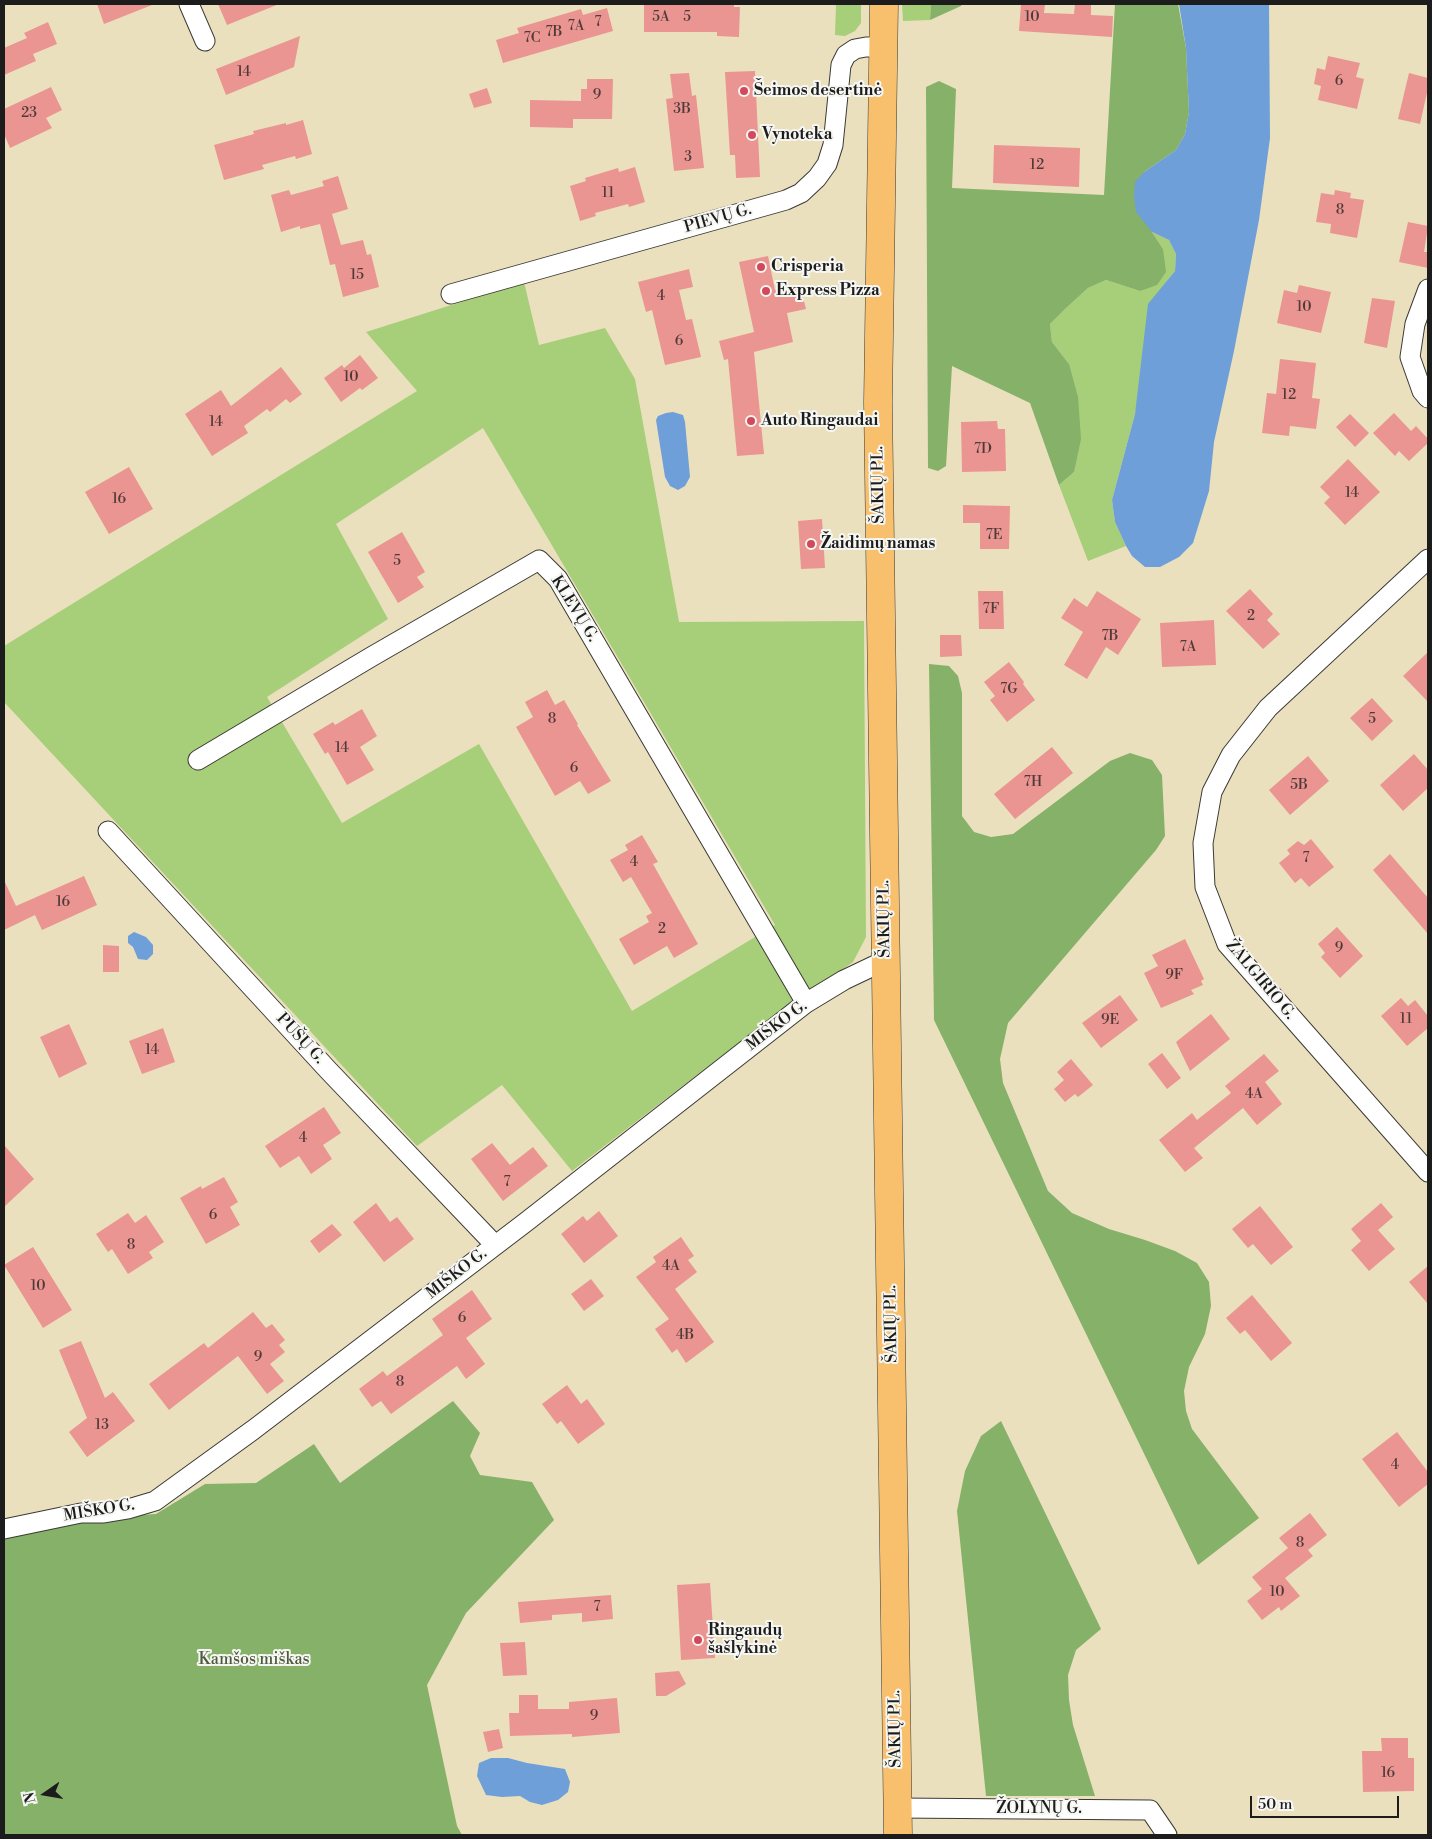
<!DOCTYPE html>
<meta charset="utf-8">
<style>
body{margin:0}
#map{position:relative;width:1432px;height:1839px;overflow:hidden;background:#eae0be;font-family:"Libre Bodoni",serif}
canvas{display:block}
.frame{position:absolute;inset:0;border:5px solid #1c1c1c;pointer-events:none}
.north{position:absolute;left:20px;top:1769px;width:50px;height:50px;-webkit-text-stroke:4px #f6f6f2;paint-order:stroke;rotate:257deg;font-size:14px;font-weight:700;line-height:20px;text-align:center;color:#1c1c1c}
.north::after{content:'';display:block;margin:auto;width:18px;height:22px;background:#1c1c1c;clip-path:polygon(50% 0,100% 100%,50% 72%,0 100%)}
.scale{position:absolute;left:1250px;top:1796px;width:149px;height:22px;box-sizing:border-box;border:2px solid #1c1c1c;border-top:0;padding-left:6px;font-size:15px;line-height:18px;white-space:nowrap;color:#1c1c1c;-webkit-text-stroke:4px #f6f6f2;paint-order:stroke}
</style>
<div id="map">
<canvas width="1432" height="1839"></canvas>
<div class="frame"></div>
<div class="north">N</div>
<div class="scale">50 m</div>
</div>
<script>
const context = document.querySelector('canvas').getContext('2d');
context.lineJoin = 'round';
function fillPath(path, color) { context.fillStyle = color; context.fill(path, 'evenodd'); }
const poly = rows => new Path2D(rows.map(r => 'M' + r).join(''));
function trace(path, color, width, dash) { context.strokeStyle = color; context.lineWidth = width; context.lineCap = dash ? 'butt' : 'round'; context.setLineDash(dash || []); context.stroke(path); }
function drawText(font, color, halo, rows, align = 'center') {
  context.font = font + ' "Libre Bodoni",serif'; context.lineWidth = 4; context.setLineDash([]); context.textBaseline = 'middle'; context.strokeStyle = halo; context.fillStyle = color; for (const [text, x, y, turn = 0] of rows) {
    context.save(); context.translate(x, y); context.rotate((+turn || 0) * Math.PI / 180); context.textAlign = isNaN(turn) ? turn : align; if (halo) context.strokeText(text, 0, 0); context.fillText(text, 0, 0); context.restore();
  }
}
fillPath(poly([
 [836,4,861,4,861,23,855,31,845,36,835,35],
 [902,4,931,4,930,20,903,21],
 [1152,232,1169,240,1176,254,1175,271,1164,285,1135,414,1112,500,1115,522,1126,546,1088,561,1059,485,1074,472,1069,364,1052,342,1050,324,1065,309,1088,288,1106,280,1140,291,1163,249],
 [524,282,539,345,605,328,635,379,679,622,864,621,866,937,853,962,750,1034,572,1171,502,1085,417,1146,4,702,4,646,417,391,366,332],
 [483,428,775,925,632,1011,479,744,342,823,267,697,388,619,336,524]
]), '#a7ce79');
fillPath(poly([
 [931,4,962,4,961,6,930,20],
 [1115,4,1178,4,1186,48,1189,112,1185,134,1176,150,1144,172,1152,232,1163,249,1166,272,1157,285,1140,291,1106,280,1088,288,1065,309,1050,324,1052,342,1069,364,1078,397,1081,439,1074,472,1059,485,1030,403,952,366,946,466,938,471,928,468,926,87,939,81,956,89,952,188,1104,195],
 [929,664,949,666,958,676,962,693,962,816,974,832,991,837,1013,834,1110,761,1130,753,1152,760,1162,775,1165,836,1156,850,1008,1023,1000,1059,1003,1083,1048,1191,1072,1213,1109,1229,1145,1240,1175,1251,1197,1263,1209,1282,1211,1306,1205,1334,1189,1367,1184,1391,1186,1411,1192,1429,1259,1518,1198,1565,934,1020],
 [453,1401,480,1433,470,1456,480,1475,532,1482,554,1520,466,1613,427,1685,457,1826,462,1835,4,1835,4,1534,72,1519,156,1514,205,1484,256,1483,314,1444,340,1483],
 [1001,1421,1101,1629,1076,1650,1068,1675,1069,1700,1073,1725,1095,1796,986,1796,957,1511,965,1471,981,1436]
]), '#85b169');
fillPath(poly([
 [1179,4,1269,4,1270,138,1259,220,1234,351,1214,442,1209,491,1193,543,1179,557,1160,567,1145,567,1132,556,1126,546,1115,522,1112,500,1135,414,1148,304,1175,271,1176,254,1169,240,1152,232,1136,212,1134,196,1135,182,1144,172,1176,150,1185,134,1189,112,1186,48],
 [673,412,683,415,685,422,690,477,685,486,678,490,670,486,665,477,656,420,658,416,666,413],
 [134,932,146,937,153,945,153,954,147,960,138,959,133,947,128,943,128,936],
 [491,1758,508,1758,527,1763,565,1769,570,1782,568,1792,558,1800,542,1805,530,1802,520,1796,502,1797,486,1795,477,1776,479,1763]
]), '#6e9fd8');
fillPath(poly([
 [97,4,152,4,152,5,104,24],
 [218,4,279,4,227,25],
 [644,4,734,4,734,7,740,7,739,37,717,36,717,32,644,32],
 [1021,4,1045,4,1044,13,1074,14,1075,4,1091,4,1091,15,1113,16,1112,37,1019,31],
 [607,8,613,31,503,63,496,40,519,33,517,28,581,9,583,15],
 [48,22,57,44,33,54,36,61,4,75,4,48,27,38,24,33],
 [300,36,294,67,226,95,216,69],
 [1328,56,1360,63,1356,77,1364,79,1357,109,1318,100,1321,86,1314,84,1317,68,1325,70],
 [755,71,760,177,736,178,735,155,730,155,725,72],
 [689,73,692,96,696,95,704,168,674,171,666,99,673,98,670,74],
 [1409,73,1428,78,1428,88,1420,124,1398,119],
 [587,79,613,79,612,119,573,119,573,128,530,127,530,100,581,101,581,89,587,89],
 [51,87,62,110,46,118,52,128,10,148,4,134,4,109],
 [487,88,492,103,474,108,469,94],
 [303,120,312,154,296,159,295,156,262,165,264,169,224,180,214,145,254,134,253,131,286,123,286,125],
 [994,145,1080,148,1079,187,993,183],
 [635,167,645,202,629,207,628,204,595,213,596,216,580,221,570,186,586,181,585,178,618,168,619,172],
 [338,176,348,209,332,214,341,245,363,240,367,255,371,254,379,287,343,297,335,264,330,265,320,224,300,229,300,226,281,232,271,195,289,190,291,195,324,186,322,181],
 [1335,190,1351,193,1350,198,1364,200,1357,238,1330,233,1331,224,1316,222,1321,193,1334,195],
 [1408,222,1428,226,1424,252,1428,252,1428,268,1399,262],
 [768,256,775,290,800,285,806,309,787,313,793,342,754,352,764,454,737,456,728,359,724,360,719,341,754,332,739,262],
 [689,269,693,287,679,290,686,320,692,319,701,357,665,365,652,310,646,312,638,282],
 [1299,285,1331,292,1321,333,1277,323,1284,290,1297,293],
 [1372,298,1395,301,1387,348,1364,343],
 [360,355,378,378,362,390,360,388,341,402,324,378,342,365,344,368],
 [1280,359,1316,363,1312,398,1320,399,1316,429,1290,426,1289,436,1262,433,1267,393,1276,394],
 [281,367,302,394,290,403,286,399,270,412,267,409,244,426,248,433,212,456,185,414,221,390,231,406],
 [1394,413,1411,431,1416,426,1428,439,1428,443,1409,461,1399,451,1395,456,1373,433],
 [1350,414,1369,433,1355,447,1336,427],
 [997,421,998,429,1005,429,1006,471,962,472,961,422],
 [1348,459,1380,492,1345,525,1324,503,1330,497,1320,487],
 [129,467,153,509,109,534,85,492],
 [963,505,1010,506,1009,549,980,549,980,523,963,523],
 [822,519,825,568,801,569,798,521],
 [402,532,425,572,417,577,424,587,398,603,368,552],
 [1250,589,1273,614,1267,620,1280,634,1263,649,1226,611],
 [978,591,1003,591,1004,629,979,629],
 [1097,591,1141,619,1118,655,1106,647,1087,679,1064,665,1083,632,1061,618,1074,598,1087,607],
 [1214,620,1216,665,1162,667,1160,623],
 [940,635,961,635,962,656,940,657],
 [1428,652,1428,702,1403,676],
 [1009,662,1024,682,1023,684,1035,700,1007,722,990,700,995,696,984,682],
 [547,690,555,705,564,700,578,724,577,725,611,781,588,794,580,781,555,796,516,727,533,717,525,702],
 [1372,698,1393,721,1372,741,1350,718],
 [362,709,377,736,360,747,374,770,347,785,328,752,325,754,313,734,333,722,335,725],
 [1052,747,1073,773,1015,819,994,794],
 [1414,754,1428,770,1428,788,1403,811,1380,785],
 [1308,756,1329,781,1290,815,1269,790],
 [642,835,658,862,653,864,698,944,674,958,667,946,634,965,619,939,649,922,646,916,652,913,631,877,623,882,610,860,628,850,625,845],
 [1311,839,1334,867,1309,887,1301,878,1295,883,1279,863,1290,854,1287,850,1298,841,1304,845],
 [1390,854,1428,898,1428,934,1373,870],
 [84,876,97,905,42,930,35,915,4,930,4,880,16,906],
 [1337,927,1363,956,1340,978,1321,957,1325,953,1318,944],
 [1185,939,1204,979,1201,981,1203,985,1191,990,1194,994,1161,1008,1144,973,1158,966,1152,955],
 [103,945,119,946,119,972,103,972],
 [1120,995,1138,1020,1101,1048,1082,1023],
 [1401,998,1408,1006,1415,1000,1428,1016,1428,1028,1407,1046,1381,1016],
 [1211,1014,1230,1039,1190,1071,1176,1042],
 [69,1024,87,1064,59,1078,40,1037],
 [163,1028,175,1062,142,1074,129,1041],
 [1162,1053,1181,1078,1167,1089,1148,1064],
 [1264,1054,1279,1071,1265,1082,1282,1104,1257,1125,1243,1108,1194,1148,1203,1158,1185,1172,1159,1140,1192,1113,1197,1120,1231,1093,1225,1086],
 [1071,1059,1093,1085,1078,1097,1075,1094,1065,1102,1054,1089,1064,1080,1057,1072],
 [324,1107,341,1133,323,1145,332,1159,311,1174,299,1156,280,1168,265,1146],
 [492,1143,510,1165,533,1147,548,1166,503,1201,471,1159],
 [4,1145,34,1179,4,1207],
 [224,1177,238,1202,230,1207,240,1225,206,1244,180,1198,201,1186,202,1189],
 [376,1203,390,1222,397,1217,414,1239,384,1262,353,1222],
 [1381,1203,1393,1217,1378,1230,1395,1249,1369,1271,1351,1250,1361,1241,1351,1229],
 [1260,1206,1293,1247,1271,1265,1253,1244,1248,1248,1232,1229],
 [599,1211,618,1236,584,1263,561,1234,583,1216,587,1221],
 [128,1213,135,1223,146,1215,164,1242,149,1252,153,1258,128,1274,112,1249,108,1252,96,1234],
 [332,1224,342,1235,319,1253,310,1241],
 [681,1237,694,1256,688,1260,697,1272,675,1289,714,1342,686,1363,677,1349,672,1353,655,1329,669,1319,636,1277,656,1262,653,1257],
 [33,1247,72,1310,43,1328,4,1265],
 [1428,1266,1428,1304,1409,1282],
 [591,1279,604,1296,584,1311,571,1294],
 [472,1290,492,1319,466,1338,485,1364,466,1379,457,1366,391,1414,381,1401,372,1407,359,1389,383,1371,387,1376,443,1335,432,1319],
 [1252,1295,1292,1343,1271,1361,1245,1330,1240,1334,1226,1318],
 [253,1312,266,1328,272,1324,285,1340,279,1345,285,1352,270,1364,284,1381,267,1394,238,1356,169,1410,149,1384,204,1343,208,1348],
 [81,1341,105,1398,113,1392,135,1421,87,1457,69,1432,87,1418,59,1350],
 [567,1385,581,1404,587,1399,605,1424,578,1444,561,1421,557,1424,542,1404],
 [1397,1432,1428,1472,1428,1484,1399,1507,1362,1459],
 [1310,1513,1327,1535,1308,1550,1313,1556,1285,1578,1300,1596,1281,1611,1279,1607,1262,1620,1247,1601,1262,1589,1252,1577,1288,1548,1279,1538],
 [710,1583,715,1658,681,1660,677,1585],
 [611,1595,613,1619,582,1622,582,1613,552,1615,552,1620,520,1623,518,1602],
 [525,1642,527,1675,503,1676,500,1643],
 [679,1671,686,1684,666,1696,656,1696,655,1673],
 [519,1695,538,1695,538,1709,569,1709,569,1702,617,1698,620,1733,572,1737,572,1734,510,1736,509,1713,519,1713],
 [499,1729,503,1748,488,1752,483,1732],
 [1381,1738,1408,1738,1408,1758,1414,1758,1414,1791,1363,1792,1362,1751,1382,1751]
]), '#ea9591');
const minor = poly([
 [189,4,205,41],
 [1428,289,1415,324,1410,357,1422,391,1428,398],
 [451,294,786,200,801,193,817,178,827,164,833,145,841,65,846,55,855,49,866,47,883,47],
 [1428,559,1268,708,1231,755,1212,792,1203,843,1205,887,1227,944,1428,1172],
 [198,760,371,657,539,560,558,579,806,1003],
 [108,831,328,1070,495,1245],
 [4,1529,81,1513,104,1513,128,1509,155,1501,253,1430,526,1222,806,1003,844,980,886,960],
 [897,1808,1150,1810,1167,1835]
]);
const primary = poly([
 [884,4,878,402,898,1835]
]);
trace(minor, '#3b3934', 21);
trace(primary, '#3b3934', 29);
trace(minor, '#fff', 19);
trace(primary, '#f8bf6c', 28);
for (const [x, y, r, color] of [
 [744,91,5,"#d1495b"],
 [752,135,5,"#d1495b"],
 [761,267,5,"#d1495b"],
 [766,291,5,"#d1495b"],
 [751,421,5,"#d1495b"],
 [811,544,5,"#d1495b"],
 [698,1640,5,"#d1495b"]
]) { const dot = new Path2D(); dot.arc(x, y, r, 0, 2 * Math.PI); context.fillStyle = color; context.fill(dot); trace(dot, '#f6f6f2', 2); }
drawText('14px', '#503a39', null, [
 ["5A",661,18],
 ["5",687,18],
 ["10",1032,18],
 ["7",598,23],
 ["7A",576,27],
 ["7B",554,33],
 ["7C",532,39],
 ["14",244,73],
 ["6",1339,82],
 ["9",597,96],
 ["3B",682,110],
 ["23",29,114],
 ["3",688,158],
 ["12",1037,166],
 ["11",608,194],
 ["8",1340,211],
 ["15",357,276],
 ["4",661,297],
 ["10",1304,308],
 ["6",679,342],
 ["10",351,378],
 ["12",1289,396],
 ["14",216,423],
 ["7D",983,450],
 ["14",1352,494],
 ["16",119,500],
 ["7E",994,536],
 ["5",397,562],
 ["7F",991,610],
 ["2",1251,617],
 ["7B",1110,637],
 ["7A",1188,648],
 ["7G",1009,690],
 ["8",552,720],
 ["5",1372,720],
 ["14",342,749],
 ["6",574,769],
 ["7H",1033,783],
 ["5B",1299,786],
 ["7",1306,859],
 ["4",634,863],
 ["16",63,903],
 ["2",662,930],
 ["9",1339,949],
 ["9F",1174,976],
 ["11",1406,1020],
 ["9E",1110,1021],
 ["14",152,1051],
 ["4A",1254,1095],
 ["4",303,1139],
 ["7",507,1183],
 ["6",213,1216],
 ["8",131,1246],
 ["4A",671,1267],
 ["10",38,1287],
 ["6",462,1319],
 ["4B",685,1336],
 ["9",258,1358],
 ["8",400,1383],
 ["13",102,1426],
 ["4",1395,1466],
 ["8",1300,1544],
 ["10",1277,1593],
 ["7",597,1608],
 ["9",594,1717],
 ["16",1388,1774]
]);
drawText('bold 16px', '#1c1c1c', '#f6f6f2', [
 ["Šeimos desertinė",754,91],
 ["Vynoteka",762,135],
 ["Crisperia",771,267],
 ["Express Pizza",776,291],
 ["Auto Ringaudai",761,421],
 ["Žaidimų namas",821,544],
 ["Ringaudų",708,1631],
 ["šašlykinė",708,1649]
], 'left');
drawText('16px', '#1c1c1c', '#f6f6f2', [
 ["PIEVŲ G.",718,219,-16],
 ["ŠAKIŲ PL.",879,485,-91],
 ["KLEVŲ G.",574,609,58],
 ["ŠAKIŲ PL.",885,919,-91],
 ["ŽALGIRIO G.",1260,980,50],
 ["MIŠKO G.",777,1026,-37],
 ["PUŠŲ G.",300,1039,47],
 ["MIŠKO G.",457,1274,-38],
 ["ŠAKIŲ PL.",892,1324,-91],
 ["MIŠKO G.",99,1511,-9],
 ["ŠAKIŲ PL.",896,1729,-91],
 ["ŽOLYNŲ G.",1039,1809]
]);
drawText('16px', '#4d5a3d', '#f6f6f2', [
 ["Kamšos miškas",254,1660]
]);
</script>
